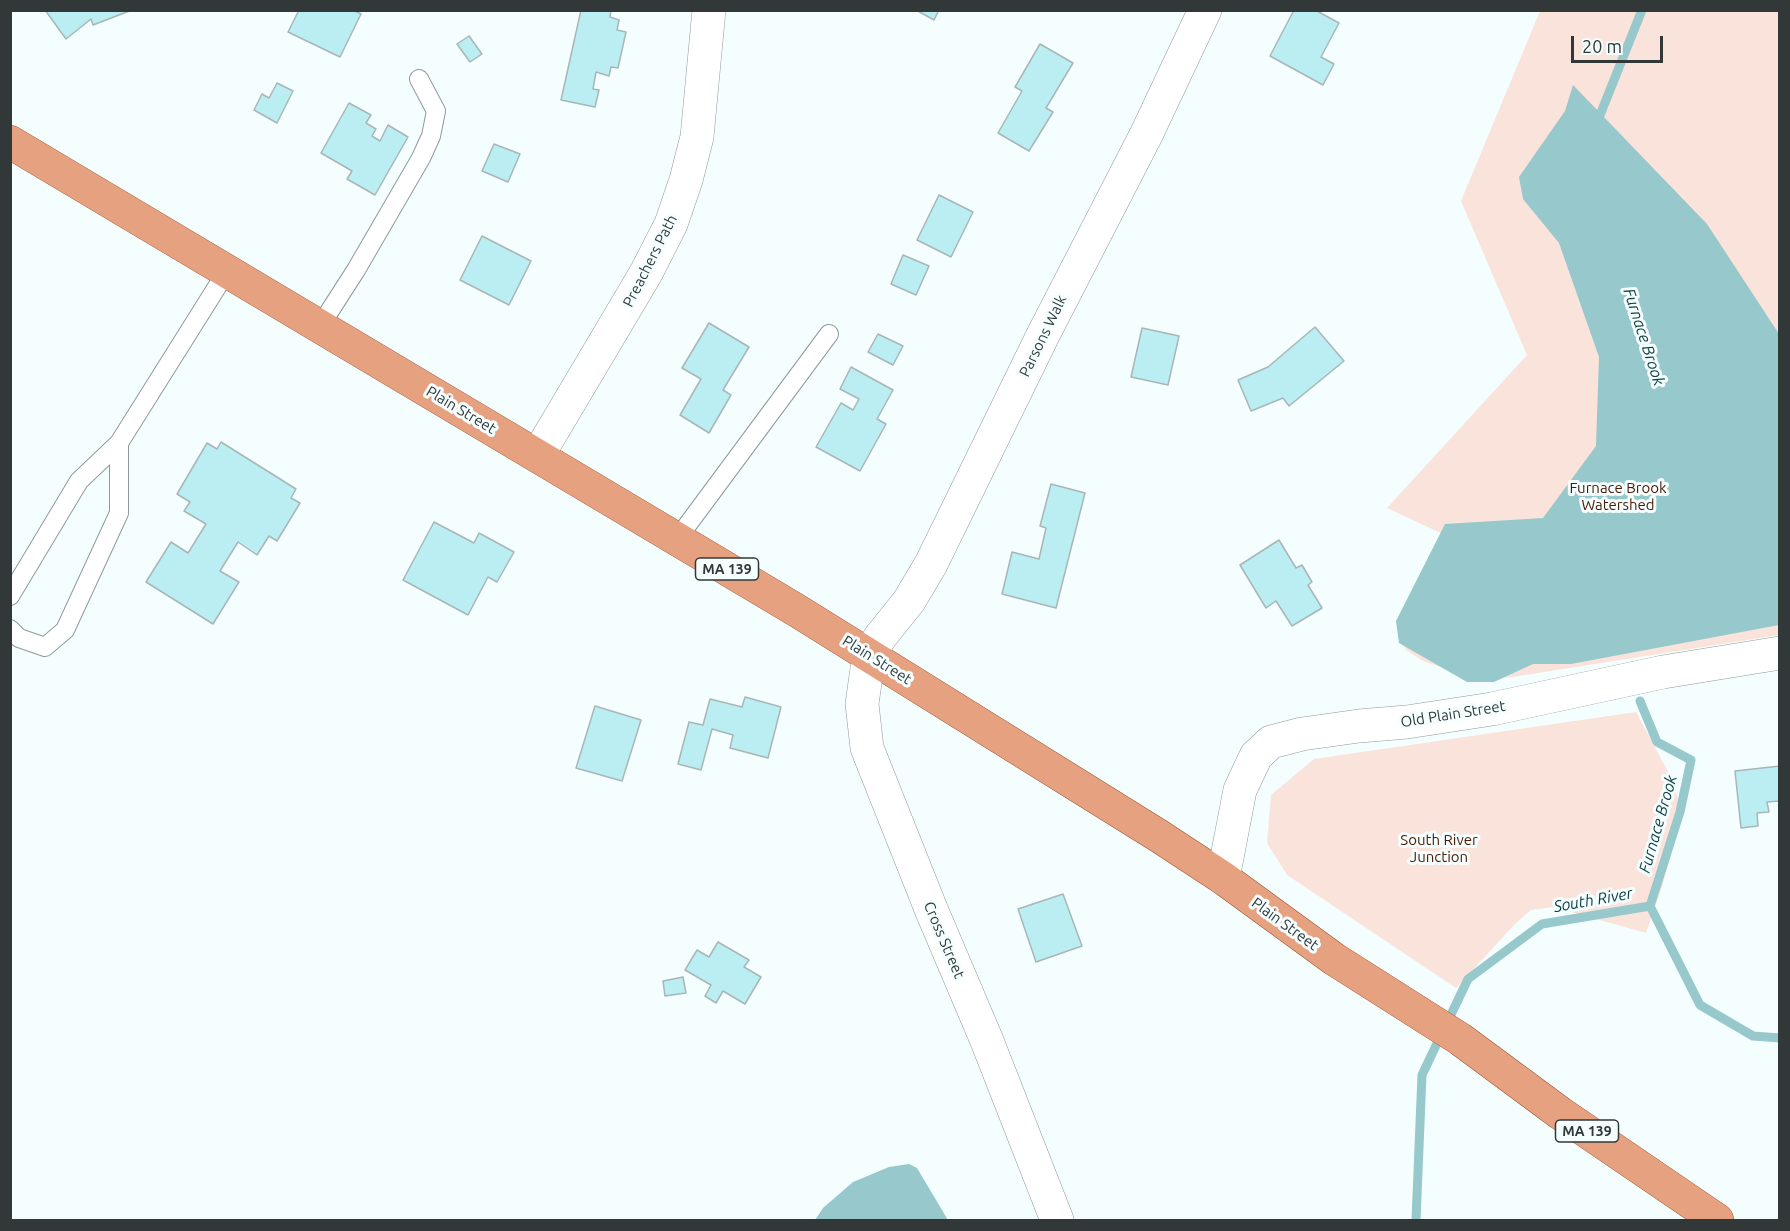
<!DOCTYPE html>
<style>
body{margin:0}
#map{position:relative;width:1790px;height:1231px;overflow:hidden;background:#f5fefe;font-family:Ubuntu,sans-serif}
canvas{display:block}
.frame{position:absolute;inset:0;border:12px solid #323838;pointer-events:none}
.scale{position:absolute;left:1571px;top:36px;width:92px;height:27px;box-sizing:border-box;border:3px solid #323838;border-top:0;padding-left:8px;font-size:18px;line-height:21px;white-space:nowrap;color:#323838;-webkit-text-stroke:4px #f5fefe;paint-order:stroke}
</style>
<div id="map">
<canvas width="1790" height="1231"></canvas>
<div class="frame"></div>
<div class="scale">20 m</div>
</div>
<script>
const context = document.querySelector('canvas').getContext('2d');
context.lineJoin = 'round';
function fillPath(path, color) { context.fillStyle = color; context.fill(path, 'evenodd'); }
const poly = rows => new Path2D(rows.map(r => 'M' + r).join(''));
function trace(path, color, width, dash) { context.strokeStyle = color; context.lineWidth = width; context.lineCap = dash ? 'butt' : 'round'; context.setLineDash(dash || []); context.stroke(path); }
function drawText(font, color, halo, rows, align = 'center') {
  context.font = font + ' Ubuntu,sans-serif'; context.lineWidth = 6; context.setLineDash([]); context.textBaseline = 'middle'; context.strokeStyle = halo; context.fillStyle = color; for (const [text, x, y, turn = 0] of rows) {
    context.save(); context.translate(x, y); context.rotate((+turn || 0) * Math.PI / 180); context.textAlign = isNaN(turn) ? turn : align; if (halo) context.strokeText(text, 0, 0); context.fillText(text, 0, 0); context.restore();
  }
}
fillPath(poly([
 [1540,11,1779,11,1779,635,1506,678,1499,667,1461,674,1423,661,1406,650,1398,633,1398,617,1443,534,1387,508,1527,355,1461,201],
 [1636,712,1671,777,1678,798,1678,829,1662,887,1646,933,1553,907,1531,910,1515,924,1456,988,1287,875,1267,843,1271,795,1314,759]
]), '#fae3da');
fillPath(poly([
 [1573,85,1707,224,1779,334,1779,625,1571,664,1533,664,1494,682,1467,682,1399,643,1396,621,1445,524,1543,518,1596,446,1599,357,1559,243,1523,199,1519,177,1565,111],
 [909,1164,917,1168,948,1220,815,1220,823,1208,853,1182,889,1167]
]), '#96c8cc');
trace(poly([
 [1596,125,1642,10],
 [1640,701,1657,742,1691,760,1680,812,1650,906],
 [1447,1023,1468,979,1542,924,1650,906,1700,1005,1753,1036,1780,1038],
 [1416,1220,1422,1075,1441,1035]
]), '#96c8cc', 9);
const building = poly([
 [45,10,132,10,93,25,91,19,66,39,45,10],
 [299,10,353,10,361,14,340,57,288,32,299,10],
 [581,10,611,10,610,17,619,20,617,30,626,32,618,68,611,67,609,76,596,72,593,89,599,90,595,107,561,100,581,10],
 [916,10,939,10,934,20,916,10],
 [1294,10,1315,10,1339,23,1321,57,1334,64,1323,85,1270,56,1294,10],
 [469,36,482,54,470,62,457,44,469,36],
 [1040,44,1073,63,1046,108,1053,112,1029,151,998,133,1022,91,1015,87,1040,44],
 [277,83,293,91,277,123,254,110,262,94,269,98,277,83],
 [349,103,371,115,366,123,376,129,372,136,380,141,388,125,408,137,375,195,347,179,352,171,321,153,349,103],
 [494,144,520,154,508,182,482,171,494,144],
 [939,195,973,212,951,257,917,240,939,195],
 [482,236,531,261,509,305,460,280,482,236],
 [903,255,929,266,916,295,891,284,903,255],
 [709,323,749,347,723,390,731,395,709,433,680,415,701,379,682,368,709,323],
 [1315,327,1344,361,1289,406,1283,398,1251,411,1238,380,1268,367,1315,327],
 [1142,328,1179,336,1168,385,1131,377,1142,328],
 [878,334,903,346,893,365,868,352,878,334],
 [851,367,893,390,877,419,886,424,860,471,816,447,841,403,853,410,859,399,840,389,851,367],
 [221,442,296,489,291,498,300,503,277,541,269,536,257,555,238,542,220,571,239,582,213,624,146,582,171,542,188,553,206,524,184,511,190,502,177,494,207,443,217,449,221,442],
 [1051,484,1085,493,1056,608,1002,594,1012,552,1039,559,1046,528,1040,526,1051,484],
 [434,522,474,543,479,533,514,552,497,582,488,577,468,615,403,580,434,522],
 [1279,540,1296,568,1302,565,1312,582,1308,585,1322,608,1292,626,1276,601,1266,608,1240,565,1279,540],
 [745,697,781,707,768,758,730,748,733,735,712,729,701,770,678,764,689,722,703,725,710,699,742,707,745,697],
 [595,706,641,720,622,781,576,768,595,706],
 [1780,766,1780,801,1767,802,1769,812,1757,813,1758,826,1741,828,1735,771,1780,766],
 [1063,894,1082,946,1036,962,1018,909,1063,894],
 [718,942,749,960,744,967,761,977,745,1004,723,991,716,1003,705,996,711,985,685,970,697,950,709,957,718,942],
 [683,977,686,993,665,996,663,981,683,977]
]);
fillPath(building, '#bbeef2');
trace(building, '#a8b6b7', 1.5);
const lane = poly([
 [320,326,356,270,421,158,431,136,436,111,419,79],
 [677,539,829,334],
 [10,596,79,481,119,443,227,271],
 [10,629,19,638,45,647,65,630,119,513,119,443]
]);
const street = poly([
 [538,455,646,273,671,224,686,180,697,137,709,10],
 [1223,878,1240,790,1256,756,1271,742,1302,734,1359,726,1407,722,1492,709,1663,672,1780,653],
 [1057,1220,987,1041,931,909,867,748,862,704,869,654,881,636,909,601,931,564,1043,335,1146,135,1205,10]
]);
const primary = poly([
 [10,142,796,610,1159,836,1223,878,1334,959,1460,1039,1560,1113,1717,1220]
]);
trace(lane, '#8d9a9b', 20);
trace(street, '#8d9a9b', 34);
trace(primary, '#9d5431', 34);
trace(lane, '#fff', 18);
trace(street, '#fff', 33);
trace(primary, '#e6a181', 33);
for (const [x, y, w] of [
 [727,569,63],
 [1587,1131,63]
]) { const box = new Path2D(); box.roundRect(x - w / 2, y - 11, w, 22, 4.5); context.fillStyle = '#f5fefe'; context.fill(box); trace(box, '#323838', 1.5); }
drawText('bold 14px', '#323838', null, [
 ["MA 139",727,569],
 ["MA 139",1587,1131]
]);
drawText('15px', '#323838', '#f5fefe', [
 ["Preachers Path",650,261,-63],
 ["Parsons Walk",1043,336,-64],
 ["Plain Street",461,410,31],
 ["Plain Street",877,660,32],
 ["Old Plain Street",1453,714,-9],
 ["Plain Street",1285,924,36],
 ["Cross Street",944,940,67]
]);
drawText('15px', '#4c1b03', '#f5fefe', [
 ["Furnace Brook",1618,488],
 ["Watershed",1618,505],
 ["South River",1439,840],
 ["Junction",1439,857]
]);
drawText('italic 16px', '#0d3c40', '#f5fefe', [
 ["Furnace Brook",1644,337,72],
 ["Furnace Brook",1658,824,-74],
 ["South River",1593,900,-10]
]);
</script>
